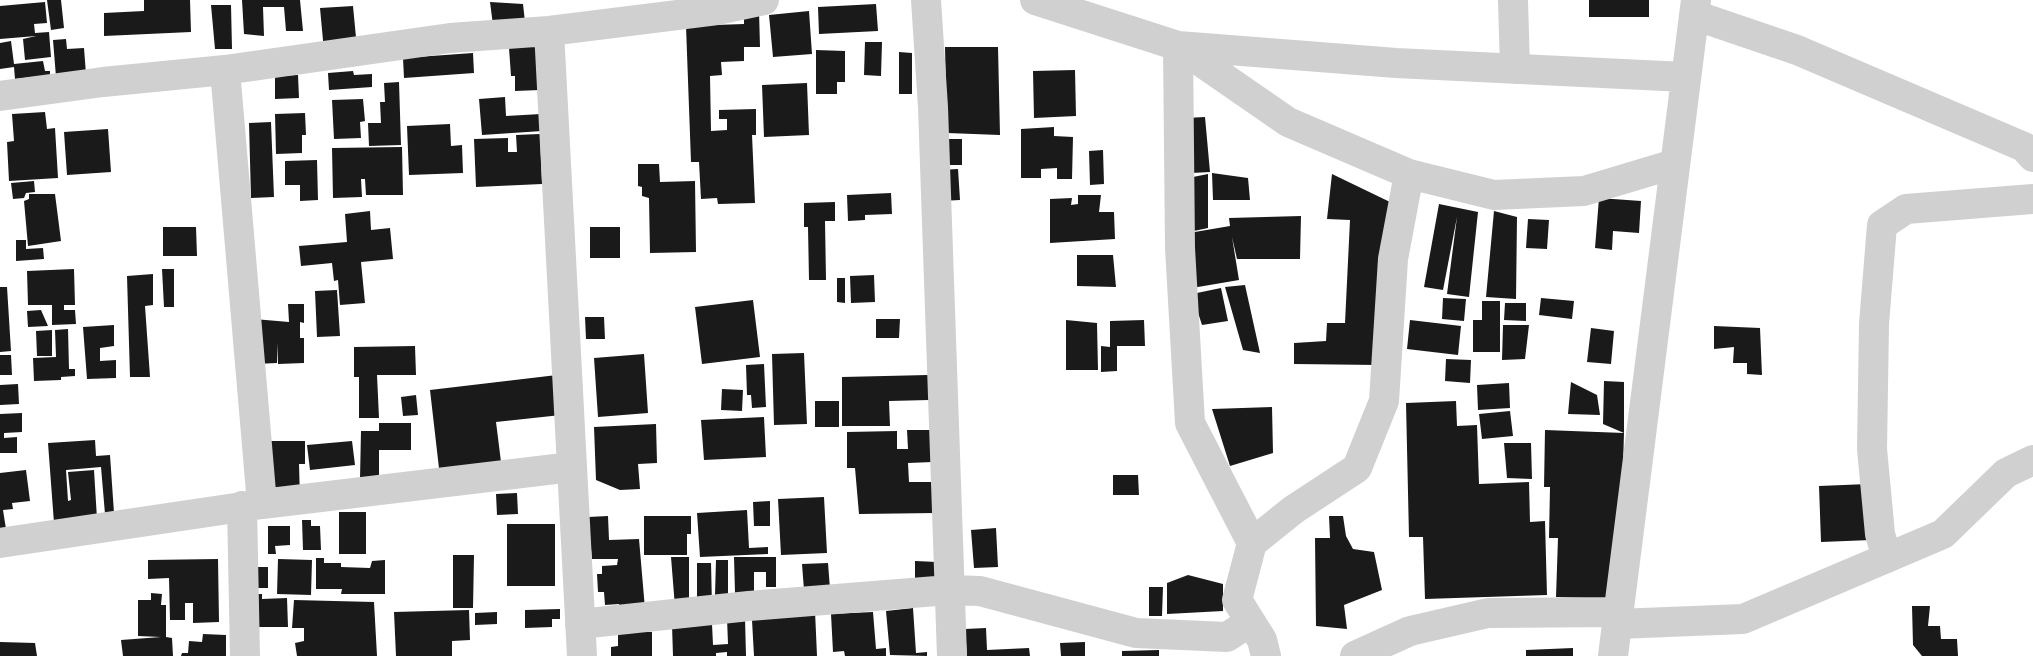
<!DOCTYPE html>
<style>
body{margin:0}
canvas{display:block;background:#fff}
</style>
<canvas width="2033" height="656"></canvas>
<script>
const context = document.querySelector('canvas').getContext('2d');
context.lineJoin = 'round';
function fillPath(path, color) { context.fillStyle = color; context.fill(path, 'evenodd'); }
const poly = rows => new Path2D(rows.map(r => 'M' + r).join(''));
function trace(path, color, width, dash) { context.strokeStyle = color; context.lineWidth = width; context.lineCap = dash ? 'butt' : 'round'; context.setLineDash(dash || []); context.stroke(path); }
fillPath(poly([
 [47,0,61,0,64,28,51,30],
 [144,0,190,0,191,32,104,36,104,13,144,11],
 [242,0,300,0,303,31,286,31,284,7,263,7,264,36,244,34],
 [1589,0,1649,0,1649,17,1589,17],
 [45,2,47,23,34,24,35,33,49,32,51,57,25,60,23,39,36,36,0,39,0,6],
 [490,2,523,4,525,22,493,25],
 [876,4,878,31,819,34,818,7],
 [211,5,231,5,232,49,215,49],
 [353,6,357,48,324,51,320,8],
 [759,11,760,47,744,47,744,61,721,62,722,75,710,76,711,131,727,130,727,119,719,119,719,110,756,109,756,135,752,135,755,203,718,204,717,198,701,199,699,162,691,162,686,26,744,24,744,12],
 [809,11,812,54,773,57,769,15],
 [66,39,67,49,84,48,86,74,56,77,53,40],
 [11,41,14,64,43,61,45,71,50,71,50,75,15,79,14,67,0,69,0,43],
 [865,42,882,42,881,76,864,75],
 [538,46,540,90,515,91,515,76,511,76,509,48],
 [945,47,998,47,1000,135,947,133],
 [816,50,845,51,845,82,837,82,837,94,816,94],
 [899,52,912,53,912,94,899,94],
 [473,53,474,73,404,78,403,58],
 [1075,70,1076,116,1034,118,1033,71],
 [353,71,354,75,372,74,372,87,329,90,328,73],
 [298,75,299,98,275,99,275,76],
 [399,82,401,145,369,146,368,123,381,123,380,102,385,102,384,83],
 [807,83,809,135,764,137,762,85],
 [505,97,506,116,541,114,542,131,482,135,479,99],
 [363,99,365,121,360,122,361,138,334,139,332,100],
 [45,112,47,129,55,128,58,178,9,181,7,142,14,141,12,114],
 [305,113,306,135,302,135,302,153,276,154,275,114],
 [1205,117,1210,172,1191,173,1186,118],
 [271,122,274,197,251,198,249,123],
 [450,124,451,146,462,145,463,173,409,175,407,126],
 [1054,127,1054,136,1073,137,1072,179,1057,179,1057,168,1041,169,1041,178,1021,178,1021,129],
 [108,129,111,172,67,175,64,132],
 [540,134,542,184,476,187,474,139,508,138,508,152,517,152,516,135],
 [941,139,962,139,962,165,941,165],
 [402,147,403,195,366,195,365,179,361,179,362,197,333,198,332,148],
 [1103,150,1104,184,1090,185,1089,151],
 [317,160,318,200,300,201,300,185,285,185,285,161],
 [638,164,659,164,660,182,695,181,696,252,650,253,649,198,642,196,642,187,638,186],
 [958,169,960,200,941,201,939,170],
 [1212,173,1248,178,1250,200,1213,200],
 [1208,174,1208,228,1189,232,1188,178],
 [1332,174,1390,202,1378,365,1294,364,1294,343,1326,341,1327,323,1345,323,1350,220,1327,219],
 [34,181,35,192,26,193,24,198,13,199,11,183],
 [891,193,892,214,865,215,865,220,848,221,847,195],
 [29,194,55,194,61,241,28,246,24,201,29,199],
 [1078,195,1101,195,1099,212,1114,212,1115,239,1050,243,1050,199,1072,198,1071,205,1078,204],
 [1599,198,1641,201,1639,233,1613,231,1612,250,1595,248],
 [835,202,835,221,825,221,826,280,809,280,808,227,804,227,804,203],
 [1439,204,1478,212,1469,297,1447,294,1457,217,1443,290,1424,287],
 [370,211,371,230,390,228,393,259,361,262,365,303,340,305,338,280,334,281,332,263,301,266,299,246,347,242,345,214],
 [1494,211,1517,217,1516,299,1486,297],
 [1301,216,1300,259,1237,259,1232,237,1239,280,1192,288,1183,234,1230,226,1229,218],
 [1528,219,1549,220,1547,249,1526,248],
 [163,227,196,227,197,256,163,256],
 [590,227,620,227,620,258,590,258],
 [16,240,26,240,26,249,43,248,44,259,16,261],
 [1077,255,1113,255,1116,287,1077,286],
 [74,269,75,305,64,305,64,310,75,310,76,324,52,325,52,305,28,305,27,271],
 [162,269,174,269,174,307,164,307],
 [153,274,153,305,145,306,150,377,130,377,127,276],
 [874,275,875,302,851,303,850,276],
 [837,278,845,278,845,303,837,302],
 [1245,285,1260,353,1243,350,1225,287],
 [0,287,7,287,11,351,0,352],
 [1221,288,1228,321,1202,325,1192,294],
 [337,290,340,336,317,337,315,291],
 [1443,298,1466,299,1464,321,1442,319],
 [1541,298,1574,301,1572,319,1539,315],
 [753,300,760,357,702,364,695,307],
 [1482,301,1500,301,1500,352,1473,352,1473,320,1482,320],
 [1505,303,1526,303,1526,321,1504,320],
 [288,304,304,304,304,323,300,322,300,338,304,338,304,363,278,364,278,343,277,363,255,364,254,319,289,322],
 [41,310,48,326,28,327,27,311],
 [585,317,604,317,605,339,586,339],
 [876,319,900,319,899,338,876,338],
 [1066,320,1097,323,1098,370,1066,370],
 [1144,320,1145,346,1117,346,1117,371,1101,372,1101,346,1110,347,1110,321],
 [1410,320,1461,326,1458,355,1407,349],
 [114,325,114,346,100,348,100,361,116,360,116,378,87,379,83,327],
 [1503,325,1529,325,1525,359,1502,360],
 [1714,326,1760,328,1762,375,1747,374,1747,363,1733,363,1734,347,1714,349],
 [1591,328,1614,331,1611,364,1587,362],
 [68,329,69,369,75,369,75,376,61,377,61,380,34,381,33,358,56,357,55,330],
 [52,330,52,356,37,356,36,331],
 [415,346,416,375,377,375,379,418,359,418,359,377,354,377,354,347],
 [804,353,807,424,774,425,772,354],
 [644,354,648,413,598,417,594,358],
 [0,355,11,355,12,375,0,375],
 [1446,359,1471,360,1470,383,1445,381],
 [764,364,766,407,752,408,751,395,747,395,746,365],
 [557,375,561,415,496,422,502,470,440,477,430,390],
 [928,375,929,400,889,401,890,426,842,426,842,377],
 [1604,381,1624,382,1624,433,1603,424],
 [1571,382,1597,395,1600,415,1568,414],
 [1509,383,1510,408,1478,410,1477,385],
 [18,384,19,404,0,405,0,385],
 [722,389,743,390,742,411,721,410],
 [416,395,418,415,403,416,401,397],
 [815,401,839,401,839,427,815,427],
 [1456,401,1457,426,1477,425,1479,484,1529,482,1530,522,1545,521,1547,595,1425,599,1423,537,1409,537,1406,403],
 [1272,407,1273,453,1230,466,1212,409],
 [1510,411,1513,436,1482,439,1479,414],
 [22,413,22,432,4,433,4,438,17,437,17,453,0,453,0,414],
 [764,417,766,457,704,460,701,420],
 [379,423,411,423,411,450,379,450,379,479,360,479,361,431,379,431],
 [656,424,657,463,638,464,640,489,620,490,596,480,594,427],
 [907,430,932,430,933,462,908,463,909,482,935,482,936,513,859,514,855,468,847,468,847,432,897,431,897,449,908,449],
 [1545,430,1624,433,1619,599,1556,597,1558,538,1549,538,1550,487,1544,487],
 [95,440,96,456,110,455,114,513,105,514,101,467,66,470,68,501,71,500,68,472,94,470,97,519,54,523,48,443],
 [263,441,305,441,305,464,299,464,300,499,264,499],
 [352,441,355,465,310,470,307,445],
 [1504,443,1531,443,1532,479,1507,478],
 [26,470,30,501,12,503,13,509,3,510,6,529,0,530,0,473],
 [1113,475,1138,475,1139,495,1113,495],
 [1868,484,1871,540,1821,542,1819,486],
 [517,493,518,514,497,515,496,494],
 [824,497,827,553,781,555,778,499],
 [770,501,770,526,754,526,753,502],
 [747,510,749,548,768,547,768,554,700,557,697,513],
 [339,512,366,512,366,554,339,554],
 [608,516,609,540,639,539,645,609,619,611,619,604,605,605,604,592,598,592,597,574,602,574,602,566,617,565,618,559,592,559,588,517],
 [644,516,691,516,691,534,687,534,687,555,644,555],
 [1329,516,1343,516,1346,536,1353,549,1374,552,1382,590,1344,605,1347,629,1316,626,1315,538,1330,538],
 [302,520,311,520,311,526,320,526,321,550,303,550],
 [507,524,555,524,555,586,507,586],
 [268,526,290,526,290,545,275,546,276,554,268,554],
 [996,528,998,567,974,568,971,530],
 [453,555,474,555,473,608,453,608],
 [671,557,689,557,689,607,675,607],
 [734,557,776,557,776,587,766,587,766,572,754,572,754,592,735,593],
 [316,558,324,558,324,563,341,563,341,567,370,568,372,561,385,560,385,594,341,594,342,589,316,589],
 [218,559,219,622,193,623,193,603,185,603,185,620,170,620,169,578,148,579,148,560],
 [278,559,312,560,311,595,277,594],
 [716,560,728,560,728,595,715,595],
 [915,561,937,562,937,582,915,582],
 [697,563,711,563,712,606,697,607],
 [828,563,830,589,804,590,802,564],
 [252,567,268,567,268,588,252,588],
 [1188,575,1223,584,1223,611,1167,614,1167,583],
 [1149,587,1163,587,1162,616,1149,616],
 [151,593,162,594,161,605,166,605,166,637,172,638,173,656,123,656,121,640,161,637,138,636,138,600,151,600],
 [253,594,262,594,262,599,287,598,288,627,253,627],
 [294,600,374,602,377,656,297,656,295,643,304,641,304,628,292,628],
 [1912,606,1930,606,1928,626,1940,626,1941,639,1957,639,1958,656,1922,656,1913,645],
 [913,608,916,653,927,652,927,656,890,655,886,611],
 [560,609,560,619,552,619,552,627,525,628,525,610],
 [469,610,470,640,452,641,452,656,396,656,394,612],
 [815,611,817,656,754,656,752,620],
 [497,612,497,624,475,625,475,613],
 [873,612,876,649,886,648,886,656,845,656,844,651,833,652,831,614],
 [727,618,745,618,746,656,727,656,727,652,716,653,716,656,673,656,672,625,712,624,713,645,728,644],
 [986,628,987,650,1029,648,1030,656,967,656,965,629],
 [618,631,652,632,652,656,611,656,611,647,618,646],
 [203,634,226,635,226,656,181,656,182,653,188,653,189,641,202,642],
 [0,642,35,643,37,656,0,656],
 [1085,642,1085,656,1061,656,1060,643],
 [1573,648,1573,656,1526,656,1526,650],
 [1159,650,1159,656,1122,656,1122,651]
]), '#1a1a1a');
trace(poly([
 [926,0,933,107,952,656],
 [1035,0,1178,46,1396,63,1685,77],
 [1513,0,1515,69],
 [1694,15,1797,50,2024,147,2033,157],
 [549,31,582,656],
 [1178,46,1288,122,1409,174,1393,259,1384,401,1357,468,1293,510,1252,543],
 [1178,46,1180,248,1190,423,1252,543,1237,600,1262,640,1266,656],
 [225,70,262,504],
 [0,96,103,82,225,70,450,38,549,31,717,10,764,0],
 [1409,174,1494,195,1584,191,1674,164],
 [242,506,245,656],
 [0,543,262,504,572,467],
 [1887,558,1880,534,1872,449,1874,324,1882,225,1906,209,2033,199],
 [580,624,749,606,949,590,980,591,1136,633,1227,637,1250,622],
 [1617,624,1743,619,1943,534,2006,473,2033,460],
 [1355,656,1410,631,1488,613,1618,612],
 [1613,656,1696,0]
]), '#d0d0d0', 30);
</script>
